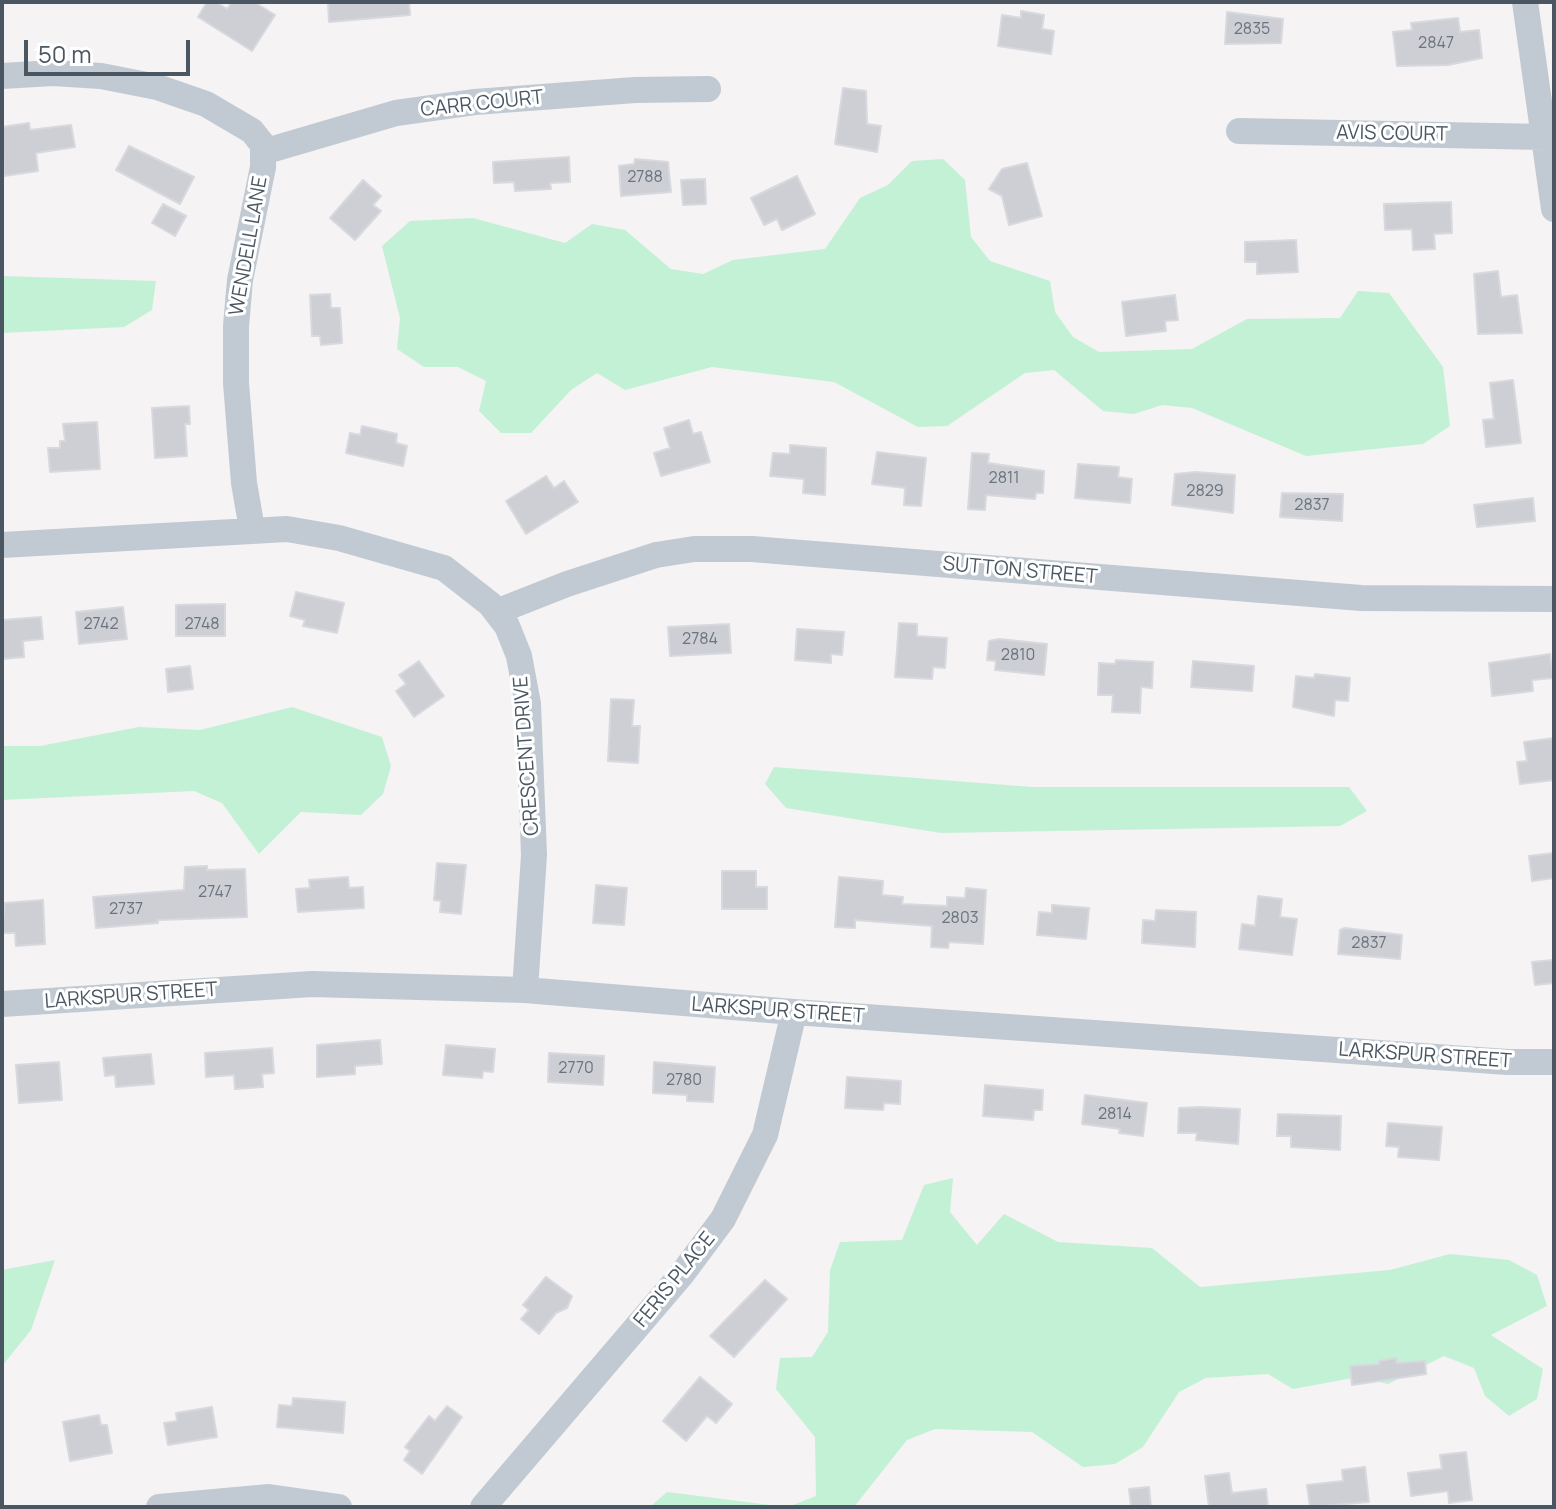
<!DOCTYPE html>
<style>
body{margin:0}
#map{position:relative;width:1556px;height:1509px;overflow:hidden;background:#f5f3f3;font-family:Manrope,sans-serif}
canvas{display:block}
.frame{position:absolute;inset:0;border:4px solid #4a5661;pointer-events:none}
.scale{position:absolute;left:24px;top:40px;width:166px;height:36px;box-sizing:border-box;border:4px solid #4a5661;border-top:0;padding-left:10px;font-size:24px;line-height:28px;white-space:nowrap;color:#4a5661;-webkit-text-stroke:6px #fff;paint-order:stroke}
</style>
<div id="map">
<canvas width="1556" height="1509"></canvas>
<div class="frame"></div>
<div class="scale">50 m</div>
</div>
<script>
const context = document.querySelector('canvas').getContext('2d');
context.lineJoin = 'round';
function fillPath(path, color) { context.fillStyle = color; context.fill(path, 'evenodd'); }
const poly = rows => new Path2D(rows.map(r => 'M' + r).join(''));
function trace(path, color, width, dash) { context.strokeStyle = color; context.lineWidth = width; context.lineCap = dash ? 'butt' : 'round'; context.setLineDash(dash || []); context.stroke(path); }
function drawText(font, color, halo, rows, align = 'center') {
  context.font = font + ' Manrope,sans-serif'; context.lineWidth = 6; context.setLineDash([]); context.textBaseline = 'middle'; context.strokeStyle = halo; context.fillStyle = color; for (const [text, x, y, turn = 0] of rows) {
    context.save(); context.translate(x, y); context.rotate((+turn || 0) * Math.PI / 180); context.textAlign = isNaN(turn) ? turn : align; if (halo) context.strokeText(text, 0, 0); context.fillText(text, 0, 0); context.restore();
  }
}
fillPath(poly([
 [943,159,965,180,971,237,990,261,1050,281,1055,312,1073,337,1099,352,1192,349,1247,319,1340,318,1358,291,1389,293,1443,367,1450,426,1423,444,1306,456,1192,408,1162,405,1134,414,1103,411,1054,370,1025,373,947,426,918,427,834,382,712,367,625,390,597,373,571,390,531,433,501,433,479,411,486,381,458,367,424,367,397,349,400,318,382,246,410,221,473,218,565,243,592,224,625,230,671,269,703,274,733,260,825,249,860,198,888,185,912,161],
 [2,276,156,281,152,310,124,327,2,333],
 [292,707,382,737,391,766,383,794,361,815,301,812,259,854,222,803,194,791,2,800,2,746,40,746,139,727,200,730],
 [774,767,1032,787,1349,787,1367,811,1340,826,941,833,786,808,765,784],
 [953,1178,950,1212,977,1245,1004,1214,1058,1242,1152,1248,1200,1287,1390,1270,1450,1254,1509,1260,1537,1275,1547,1306,1491,1335,1543,1369,1537,1399,1509,1416,1485,1396,1474,1368,1444,1356,1388,1384,1358,1377,1293,1389,1268,1374,1206,1378,1179,1392,1143,1447,1115,1464,1083,1467,1032,1432,935,1429,907,1440,854,1507,788,1507,816,1496,815,1437,776,1389,780,1358,812,1357,828,1332,830,1270,840,1242,902,1240,924,1185],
 [55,1260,31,1330,2,1366,2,1270],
 [667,1492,786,1507,650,1507]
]), '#c3f1d5');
const building = poly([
 [207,2,216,2,227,9,232,2,254,2,275,15,252,51,198,17,207,2],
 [328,2,409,2,410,15,329,22,328,2],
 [1021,11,1044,15,1042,29,1054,31,1051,54,998,46,1002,15,1021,18,1021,11],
 [1227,12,1283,19,1281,43,1225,44,1227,12],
 [1458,18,1460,32,1479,30,1482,58,1448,65,1397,66,1393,32,1412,30,1411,23,1458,18],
 [843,88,866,91,867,124,881,126,877,152,835,144,843,88],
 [29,123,30,130,71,125,75,147,36,153,38,171,4,176,2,127,29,123],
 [129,146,194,177,180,204,116,170,129,146],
 [569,157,570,182,550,183,551,189,515,191,514,182,494,183,493,162,569,157],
 [635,159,668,162,671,192,621,196,619,166,634,164,635,159],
 [1027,163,1042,216,1009,225,1002,196,989,189,1002,169,1027,163],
 [797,176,815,214,782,230,777,219,764,225,751,198,797,176],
 [705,179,706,204,683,205,681,180,705,179],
 [363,180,381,196,373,205,381,211,355,240,330,218,363,180],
 [1451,202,1452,233,1434,234,1435,249,1413,250,1412,229,1385,230,1384,204,1451,202],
 [163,204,186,216,175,236,152,223,163,204],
 [1296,240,1298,272,1257,274,1257,262,1245,262,1245,242,1296,240],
 [1498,271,1501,297,1517,295,1522,333,1478,334,1474,274,1498,271],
 [330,294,331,308,340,308,342,343,321,345,320,336,312,336,310,295,330,294],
 [1175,295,1178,320,1165,321,1166,331,1126,336,1122,302,1175,295],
 [1513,380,1521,443,1486,447,1483,420,1494,419,1490,383,1513,380],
 [189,406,190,424,185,424,187,456,155,458,152,408,189,406],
 [689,420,693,434,701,432,710,462,661,476,654,453,670,448,664,428,689,420],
 [97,422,100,469,50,472,48,448,60,448,60,441,65,441,63,424,97,422],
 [362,426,397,434,396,443,407,446,403,466,346,453,350,433,360,435,362,426],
 [790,445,826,448,825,495,803,493,804,479,770,476,773,453,790,454,790,445],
 [877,452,926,458,921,506,904,505,905,488,872,484,877,452],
 [972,453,989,454,988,463,1044,471,1043,493,1036,493,1035,499,986,495,985,510,968,509,972,453],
 [1078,464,1119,467,1118,477,1132,479,1130,503,1075,498,1078,464],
 [1196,472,1235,475,1233,513,1172,505,1175,474,1196,472],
 [546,476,554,488,564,481,578,502,526,534,506,501,546,476],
 [1282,493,1343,494,1342,521,1280,517,1282,493],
 [1533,498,1535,521,1477,527,1474,505,1533,498],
 [296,592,344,603,337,633,303,626,305,620,290,616,296,592],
 [225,604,225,636,176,636,176,605,225,604],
 [123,607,127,639,79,644,76,612,123,607],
 [41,617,43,639,23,641,24,657,2,659,2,620,41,617],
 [899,623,917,624,917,636,947,638,945,668,933,667,932,679,895,677,899,623],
 [729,624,731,653,670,656,668,627,729,624],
 [797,629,844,632,842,655,831,654,831,663,795,660,797,629],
 [999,639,1047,644,1044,675,995,670,996,661,987,660,989,641,999,639],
 [1550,654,1553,678,1532,680,1533,691,1492,696,1489,663,1550,654],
 [1116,660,1153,662,1152,688,1141,687,1140,713,1112,712,1113,695,1098,695,1099,663,1115,664,1116,660],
 [419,661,444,696,414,717,396,691,406,684,399,675,419,661],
 [1193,661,1254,666,1252,691,1191,687,1193,661],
 [190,666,193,689,168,692,166,669,190,666],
 [1315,674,1350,678,1348,701,1335,700,1334,716,1293,707,1296,676,1314,678,1315,674],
 [611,699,634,700,632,726,640,726,638,763,608,761,611,699],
 [1554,738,1554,780,1520,784,1517,762,1527,761,1524,742,1554,738],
 [1554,853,1554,878,1532,881,1529,856,1554,853],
 [437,863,466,865,461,914,440,912,441,901,434,900,437,863],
 [207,866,207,870,245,869,247,917,158,920,158,923,96,928,93,897,184,890,185,867,207,866],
 [722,871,756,871,756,887,767,887,767,909,722,909,722,871],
 [348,877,349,888,363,887,364,908,298,912,296,889,310,888,309,880,348,877],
 [839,877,883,881,882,895,903,897,902,904,947,906,947,897,965,898,966,888,986,890,983,944,949,942,948,948,931,947,932,926,855,920,855,928,835,927,839,877],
 [596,885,627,888,624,925,593,923,596,885],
 [1258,896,1282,899,1280,917,1297,919,1292,955,1239,949,1242,924,1255,926,1258,896],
 [43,900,45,944,16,946,15,933,2,933,5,903,43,900],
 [1052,905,1089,908,1086,939,1037,935,1039,912,1052,913,1052,905],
 [1156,910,1196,912,1195,947,1142,943,1143,920,1155,921,1156,910],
 [1345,928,1402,935,1400,959,1338,954,1340,930,1345,928],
 [1554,960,1554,983,1535,985,1532,962,1554,960],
 [380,1040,382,1064,355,1066,355,1074,317,1077,317,1045,380,1040],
 [446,1045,495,1049,493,1072,483,1071,482,1078,443,1075,446,1045],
 [272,1048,274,1073,262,1074,263,1087,235,1089,234,1075,206,1077,205,1053,272,1048],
 [549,1053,604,1056,603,1085,548,1082,549,1053],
 [151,1054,154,1084,116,1087,115,1075,105,1076,103,1058,151,1054],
 [59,1062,62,1100,19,1103,16,1065,59,1062],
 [654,1062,715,1067,713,1102,687,1101,687,1095,653,1093,654,1062],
 [847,1077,901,1081,900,1104,884,1103,883,1110,845,1108,847,1077],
 [985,1085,1043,1090,1042,1110,1034,1110,1033,1120,983,1116,985,1085],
 [1085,1095,1147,1103,1143,1136,1119,1133,1120,1129,1082,1124,1085,1095],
 [1199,1107,1240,1109,1238,1144,1196,1140,1197,1133,1178,1133,1179,1108,1199,1107],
 [1278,1114,1341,1116,1340,1150,1291,1147,1291,1136,1277,1136,1278,1114],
 [1388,1123,1442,1127,1439,1160,1398,1157,1399,1147,1386,1146,1388,1123],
 [546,1277,572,1296,567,1308,556,1313,539,1334,521,1319,529,1310,523,1305,546,1277],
 [765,1280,787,1299,734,1357,710,1336,765,1280],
 [1396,1358,1397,1363,1425,1361,1426,1374,1352,1385,1350,1366,1379,1364,1379,1361,1396,1358],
 [700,1377,732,1404,716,1423,707,1416,686,1441,663,1421,700,1377],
 [293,1398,345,1402,343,1433,277,1427,279,1405,292,1406,293,1398],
 [447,1406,462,1417,422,1474,404,1460,410,1451,405,1447,429,1416,435,1421,447,1406],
 [212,1407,217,1437,168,1445,164,1423,177,1421,176,1413,212,1407],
 [99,1415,101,1425,107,1425,112,1453,70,1461,63,1422,99,1415],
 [1466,1452,1472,1500,1449,1503,1448,1491,1411,1496,1408,1473,1442,1469,1440,1455,1466,1452],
 [1365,1467,1369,1502,1310,1507,1307,1485,1343,1481,1342,1470,1365,1467],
 [1229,1473,1232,1493,1266,1489,1268,1507,1209,1507,1205,1476,1229,1473],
 [1149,1487,1151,1507,1131,1507,1129,1489,1149,1487]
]);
fillPath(building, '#cdcfd5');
trace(building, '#d7d9de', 2);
trace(poly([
 [1525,2,1554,209],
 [2,76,53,73,101,76,157,87,206,104,252,131,263,145,263,167,240,280,236,326,236,383,244,483,252,529],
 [1239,131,1545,137],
 [263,152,396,113,475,102,635,90,708,89],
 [2,545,287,529,339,538,444,568,490,604,507,626,519,656,528,704,534,855,525,990],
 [496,612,567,584,656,555,694,549,752,549,1361,598,1554,599],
 [2,1004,312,984,525,990,794,1012,1508,1062,1554,1062],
 [159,1507,269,1497,339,1507],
 [483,1507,682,1274,723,1219,765,1135,794,1012]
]), '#c1cad2', 26);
drawText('16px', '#6b747e', null, [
 ["2835",1252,30],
 ["2847",1436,44],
 ["2788",645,178],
 ["2811",1004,479],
 ["2829",1205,492],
 ["2837",1312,506],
 ["2742",101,625],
 ["2748",202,625],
 ["2784",700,640],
 ["2810",1018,656],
 ["2747",215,893],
 ["2737",126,910],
 ["2803",960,919],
 ["2837",1369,944],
 ["2770",576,1069],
 ["2780",684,1081],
 ["2814",1115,1115]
]);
drawText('20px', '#4a5661', '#fff', [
 ["CARR COURT",482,104,-6],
 ["AVIS COURT",1392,134,1],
 ["WENDELL LANE",249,246,-80],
 ["SUTTON STREET",1020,571,5],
 ["CRESCENT DRIVE",527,756,-94],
 ["LARKSPUR STREET",131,996,-4],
 ["LARKSPUR STREET",778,1011,4],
 ["LARKSPUR STREET",1425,1056,4],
 ["FERIS PLACE",675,1280,-51]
]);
</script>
